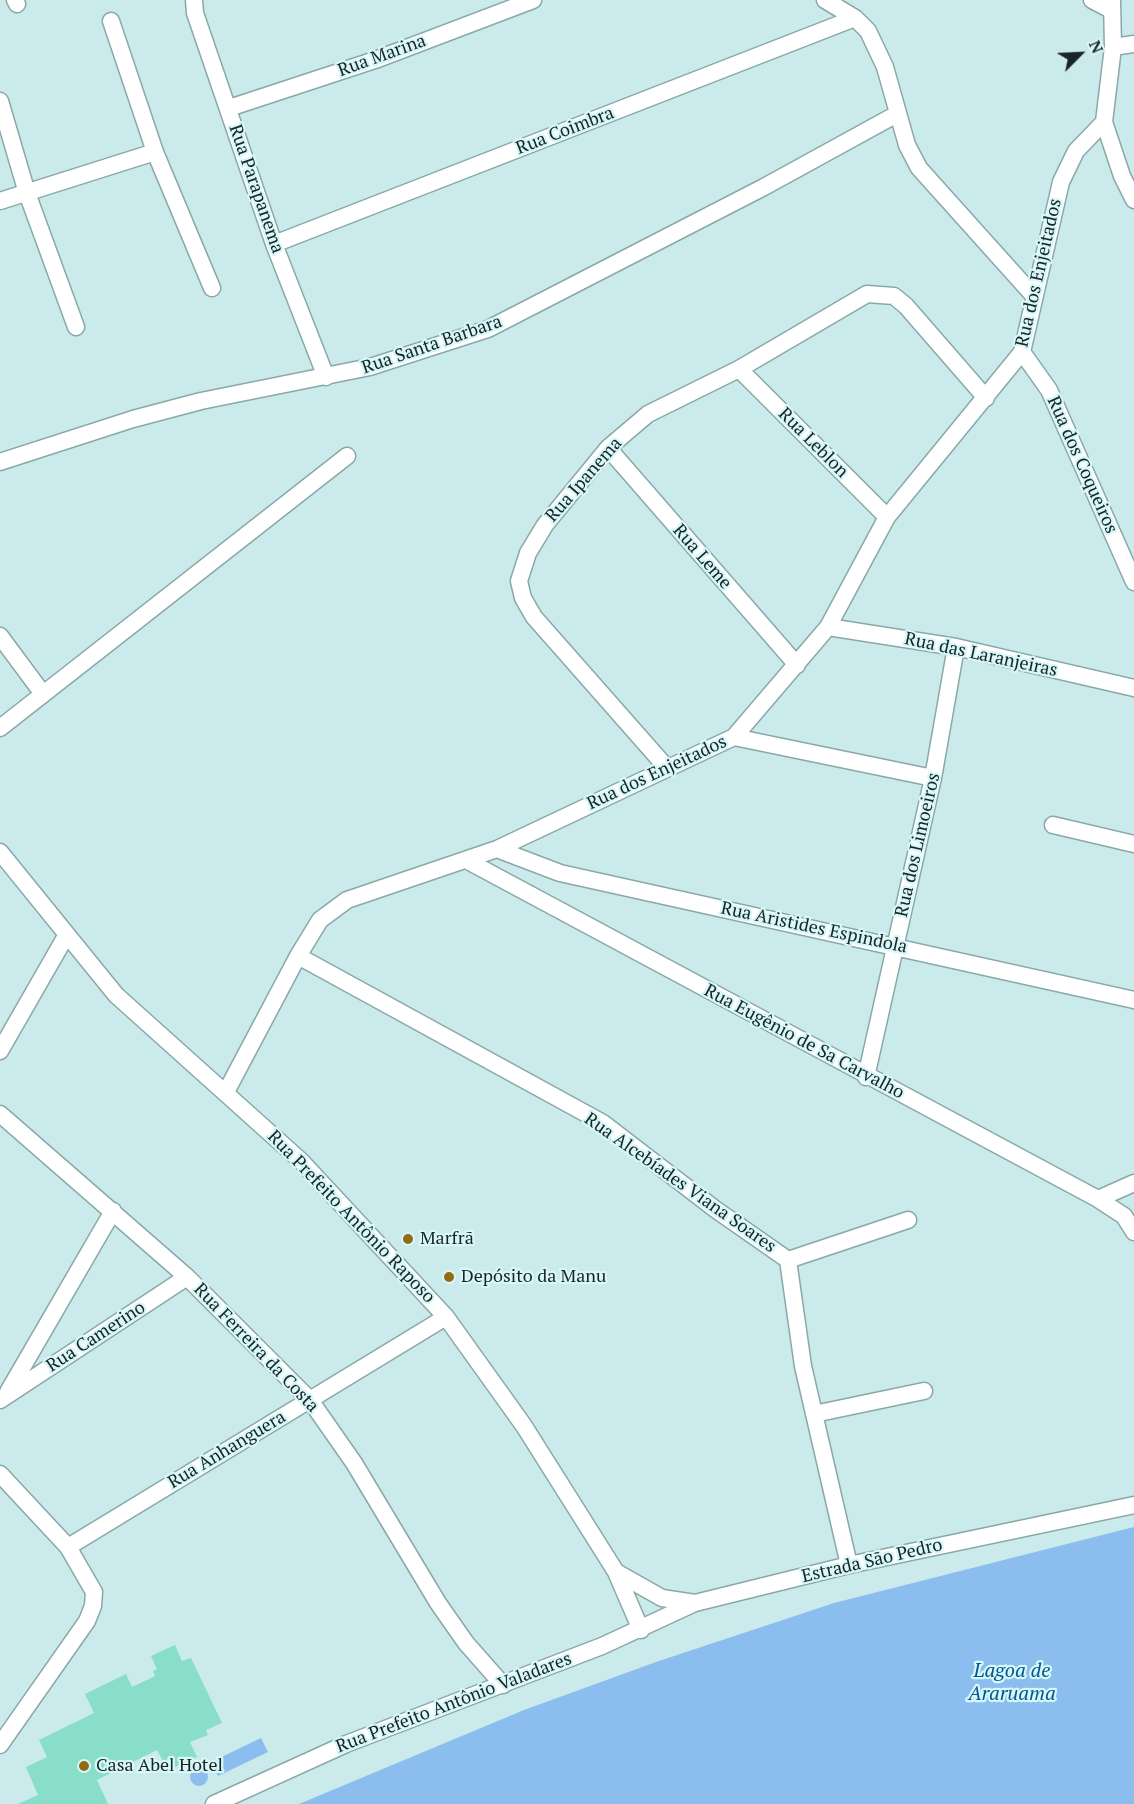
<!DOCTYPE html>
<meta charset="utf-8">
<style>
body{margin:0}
#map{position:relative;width:1134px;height:1804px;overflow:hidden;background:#caeaeb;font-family:"PT Serif",serif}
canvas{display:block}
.north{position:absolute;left:1050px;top:24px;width:60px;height:60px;-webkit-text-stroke:4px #d7f7f8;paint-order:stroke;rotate:66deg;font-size:16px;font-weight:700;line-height:24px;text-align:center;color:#182425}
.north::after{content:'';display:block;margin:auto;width:21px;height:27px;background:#182425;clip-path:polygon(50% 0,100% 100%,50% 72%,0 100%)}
</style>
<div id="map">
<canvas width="1134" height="1804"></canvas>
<div class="north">N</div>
</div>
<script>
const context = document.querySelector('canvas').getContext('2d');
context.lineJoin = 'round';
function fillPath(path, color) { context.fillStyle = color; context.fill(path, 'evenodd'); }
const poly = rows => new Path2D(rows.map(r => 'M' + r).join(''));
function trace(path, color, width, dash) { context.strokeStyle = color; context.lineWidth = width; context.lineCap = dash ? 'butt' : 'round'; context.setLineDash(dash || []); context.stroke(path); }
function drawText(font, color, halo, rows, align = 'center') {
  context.font = font + ' "PT Serif",serif'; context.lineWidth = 4.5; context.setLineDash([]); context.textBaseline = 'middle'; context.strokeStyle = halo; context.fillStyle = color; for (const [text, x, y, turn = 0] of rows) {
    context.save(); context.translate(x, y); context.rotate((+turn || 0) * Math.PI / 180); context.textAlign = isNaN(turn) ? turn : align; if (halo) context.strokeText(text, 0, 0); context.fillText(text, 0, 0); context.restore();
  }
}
fillPath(poly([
 [1134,1527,1134,1804,299,1804,524,1710,656,1662,834,1603],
 [261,1738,268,1752,218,1776,211,1762],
 '190 1777a9 9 0 1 1 18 0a9 9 0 1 1-18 0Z'
]), '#8bbeef');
fillPath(poly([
 [175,1645,182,1661,191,1658,222,1723,206,1730,208,1735,190,1742,197,1757,168,1770,157,1750,97,1780,108,1804,18,1804,38,1795,26,1767,47,1757,39,1740,94,1713,85,1694,126,1674,132,1687,155,1676,153,1671,157,1669,151,1656]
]), '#88dec9');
const minor = poly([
 [15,0,17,4],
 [194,0,195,13,274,244,326,377],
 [825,0,855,18,868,31,885,67,907,145,919,168,1033,295],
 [1092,0,1111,10],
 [1112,0,1113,47,1104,122,1122,176,1134,200],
 [111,21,155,152,212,288],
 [1113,47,1134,44],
 [0,101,27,193,76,327],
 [229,108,375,60,533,0],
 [0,201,155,152],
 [274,244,855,18],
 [1022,352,1049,390,1134,582],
 [739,369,887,517],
 [608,448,797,665],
 [0,462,133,419,201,401,370,367,488,329,764,187,897,114],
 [828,627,956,647,1134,688],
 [0,636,43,694],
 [0,728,347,456],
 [734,737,933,778],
 [667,768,534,617,523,598,519,581,528,553,545,525,608,448,648,414,739,369,867,294,894,296,906,306,986,398],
 [1053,825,1134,844],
 [497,849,560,873,1134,1000],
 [0,852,116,995,301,1161,446,1317,524,1426,616,1572,641,1630],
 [466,860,1098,1199,1124,1216,1134,1232],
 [298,956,603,1123,715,1209,788,1260,803,1366,849,1565],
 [0,1051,66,936],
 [866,1077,933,778,956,647],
 [226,1092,298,956,320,920,347,900,497,849,734,737,828,627,887,517,1022,352,1061,182,1076,151,1104,122],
 [0,1114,187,1277,310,1400,354,1463,438,1603,466,1643,503,1685],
 [1098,1199,1134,1183],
 [788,1260,908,1220],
 [8,1392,113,1211],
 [0,1400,187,1277],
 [814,1414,924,1391],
 [0,1474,68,1547,94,1592,93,1606,87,1621,0,1745],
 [68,1547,446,1317],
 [616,1572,662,1598,695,1603,849,1565,1134,1505],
 [214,1804,346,1744,602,1646,695,1603]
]);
trace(minor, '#8aa8aa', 19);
trace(minor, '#fff', 16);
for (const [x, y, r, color] of [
 [408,1239,6,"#926b12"],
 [449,1277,6,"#926b12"],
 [84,1766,6,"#926b12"]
]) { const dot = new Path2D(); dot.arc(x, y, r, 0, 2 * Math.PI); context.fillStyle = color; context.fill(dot); trace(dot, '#d7f7f8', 2); }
drawText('18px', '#182425', '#d7f7f8', [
 ["Rua Marina",382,56,-20],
 ["Rua Coimbra",565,131,-21],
 ["Rua Parapanema",256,189,71],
 ["Rua dos Enjeitados",1039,273,-77],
 ["Rua Santa Barbara",432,345,-19],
 ["Rua Leblon",813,443,45],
 ["Rua dos Coqueiros",1082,465,66],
 ["Rua Ipanema",584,480,-49],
 ["Rua Leme",702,557,49],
 ["Rua das Laranjeiras",981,655,12],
 ["Rua dos Enjeitados",657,773,-25],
 ["Rua dos Limoeiros",918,845,-77],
 ["Rua Aristides Espindola",814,928,12],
 ["Rua Eugênio de Sa Carvalho",804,1042,28],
 ["Rua Alcebíades Viana Soares",680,1183,35],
 ["Rua Prefeito Antônio Raposo",351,1217,46],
 ["Rua Camerino",96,1337,-33],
 ["Rua Ferreira da Costa",256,1348,46],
 ["Rua Anhanguera",227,1450,-31],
 ["Estrada São Pedro",872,1561,-13],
 ["Rua Prefeito Antônio Valadares",454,1703,-21]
]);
drawText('18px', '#182425', '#d7f7f8', [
 ["Marfrã",420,1239],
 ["Depósito da Manu",461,1277],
 ["Casa Abel Hotel",96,1766]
], 'left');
drawText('italic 20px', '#015792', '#d7f7f8', [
 ["Lagoa de",1012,1671],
 ["Araruama",1012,1694]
]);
</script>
